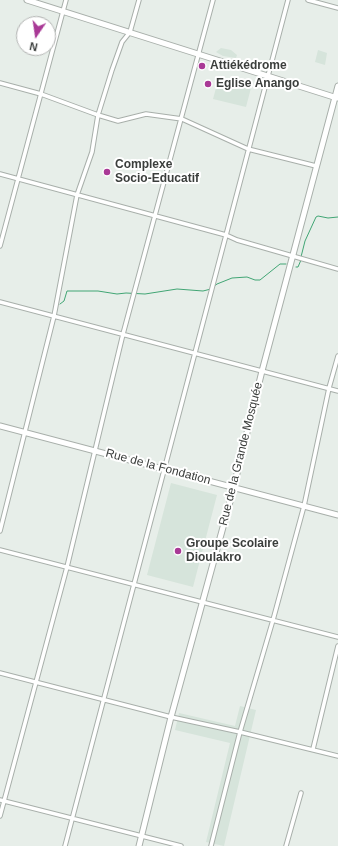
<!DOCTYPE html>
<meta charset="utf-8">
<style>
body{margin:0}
#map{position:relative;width:338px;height:846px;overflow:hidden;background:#e7eee9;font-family:Helvetica,sans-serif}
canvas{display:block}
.north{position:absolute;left:16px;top:16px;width:40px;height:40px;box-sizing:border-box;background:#fff;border:1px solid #b1b2b1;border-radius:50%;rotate:193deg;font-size:11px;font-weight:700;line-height:16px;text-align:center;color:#3b3e3c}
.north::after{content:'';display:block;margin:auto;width:14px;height:18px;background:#a93996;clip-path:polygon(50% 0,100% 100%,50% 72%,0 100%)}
</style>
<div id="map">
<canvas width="338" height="846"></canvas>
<div class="north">N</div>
</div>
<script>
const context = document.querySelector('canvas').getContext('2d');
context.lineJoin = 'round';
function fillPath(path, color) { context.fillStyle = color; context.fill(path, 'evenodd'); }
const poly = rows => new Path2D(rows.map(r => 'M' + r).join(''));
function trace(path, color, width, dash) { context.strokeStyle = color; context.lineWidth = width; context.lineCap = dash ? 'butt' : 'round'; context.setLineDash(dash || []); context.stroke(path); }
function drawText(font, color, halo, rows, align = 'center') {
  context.font = font + ' Helvetica,sans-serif'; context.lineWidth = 4; context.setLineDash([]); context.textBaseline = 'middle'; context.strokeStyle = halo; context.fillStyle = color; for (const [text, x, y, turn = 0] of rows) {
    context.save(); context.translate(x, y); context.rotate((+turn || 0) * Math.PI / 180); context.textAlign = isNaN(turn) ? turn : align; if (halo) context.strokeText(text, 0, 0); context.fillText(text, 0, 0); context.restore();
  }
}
fillPath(poly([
 [221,48,231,50,237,55,236,58,223,56,216,52],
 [318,50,327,53,325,65,315,62],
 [219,77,251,88,246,107,213,99],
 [171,483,217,495,193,587,147,575],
 [240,706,256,710,224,846,206,842,230,743,175,730,179,713,235,726]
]), '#d6e4db');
trace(poly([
 [301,257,305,241,316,217,318,216,328,218,338,217],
 [296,267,298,267,301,260],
 [213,287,217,284,232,278,247,277,255,280,260,280,280,264,286,264],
 [60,304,64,301,67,291,98,291,117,294,126,293,145,294,177,289,203,291,211,289]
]), '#41a574', 1);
const street = poly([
 [308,0,338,8],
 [0,83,41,94,98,115,118,121,146,114,182,119,248,149,316,166],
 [0,174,226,235,237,240,338,269],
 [0,246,66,0],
 [0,302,338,391],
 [0,531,54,316,77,195,92,152,98,115,112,70,122,42,130,32,139,0],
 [0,550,338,637],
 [0,673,171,717,240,732,338,756],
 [313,749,338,646],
 [0,800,181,846],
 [0,816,67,567,123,334,213,0],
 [65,846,288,0],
 [211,846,240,732,273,620,304,506,329,388,338,356],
 [286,846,301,793]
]);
const secondary = poly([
 [27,0,337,98],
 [0,426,338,515],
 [139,846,171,717,231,498,262,371,338,86]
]);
trace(street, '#a8afaa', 5.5);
trace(secondary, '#a8afaa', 7);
trace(street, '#fff', 3.5);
trace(secondary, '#fff', 5);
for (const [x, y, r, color] of [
 [202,66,4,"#a93996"],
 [208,84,4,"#a93996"],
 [107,172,4,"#a93996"],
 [178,551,4,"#a93996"]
]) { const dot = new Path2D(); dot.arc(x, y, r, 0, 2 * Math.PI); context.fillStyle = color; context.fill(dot); trace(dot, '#fff', 1.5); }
drawText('bold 12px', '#3b3e3c', '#fff', [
 ["Attiékédrome",210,66],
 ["Eglise Anango",216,84],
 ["Complexe",115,165],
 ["Socio-Educatif",115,179],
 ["Groupe Scolaire",186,544],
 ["Dioulakro",186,558]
], 'left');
drawText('12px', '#3b3e3c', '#fff', [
 ["Rue de la Grande Mosquée",241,454,-76],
 ["Rue de la Fondation",158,467,15]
]);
</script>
